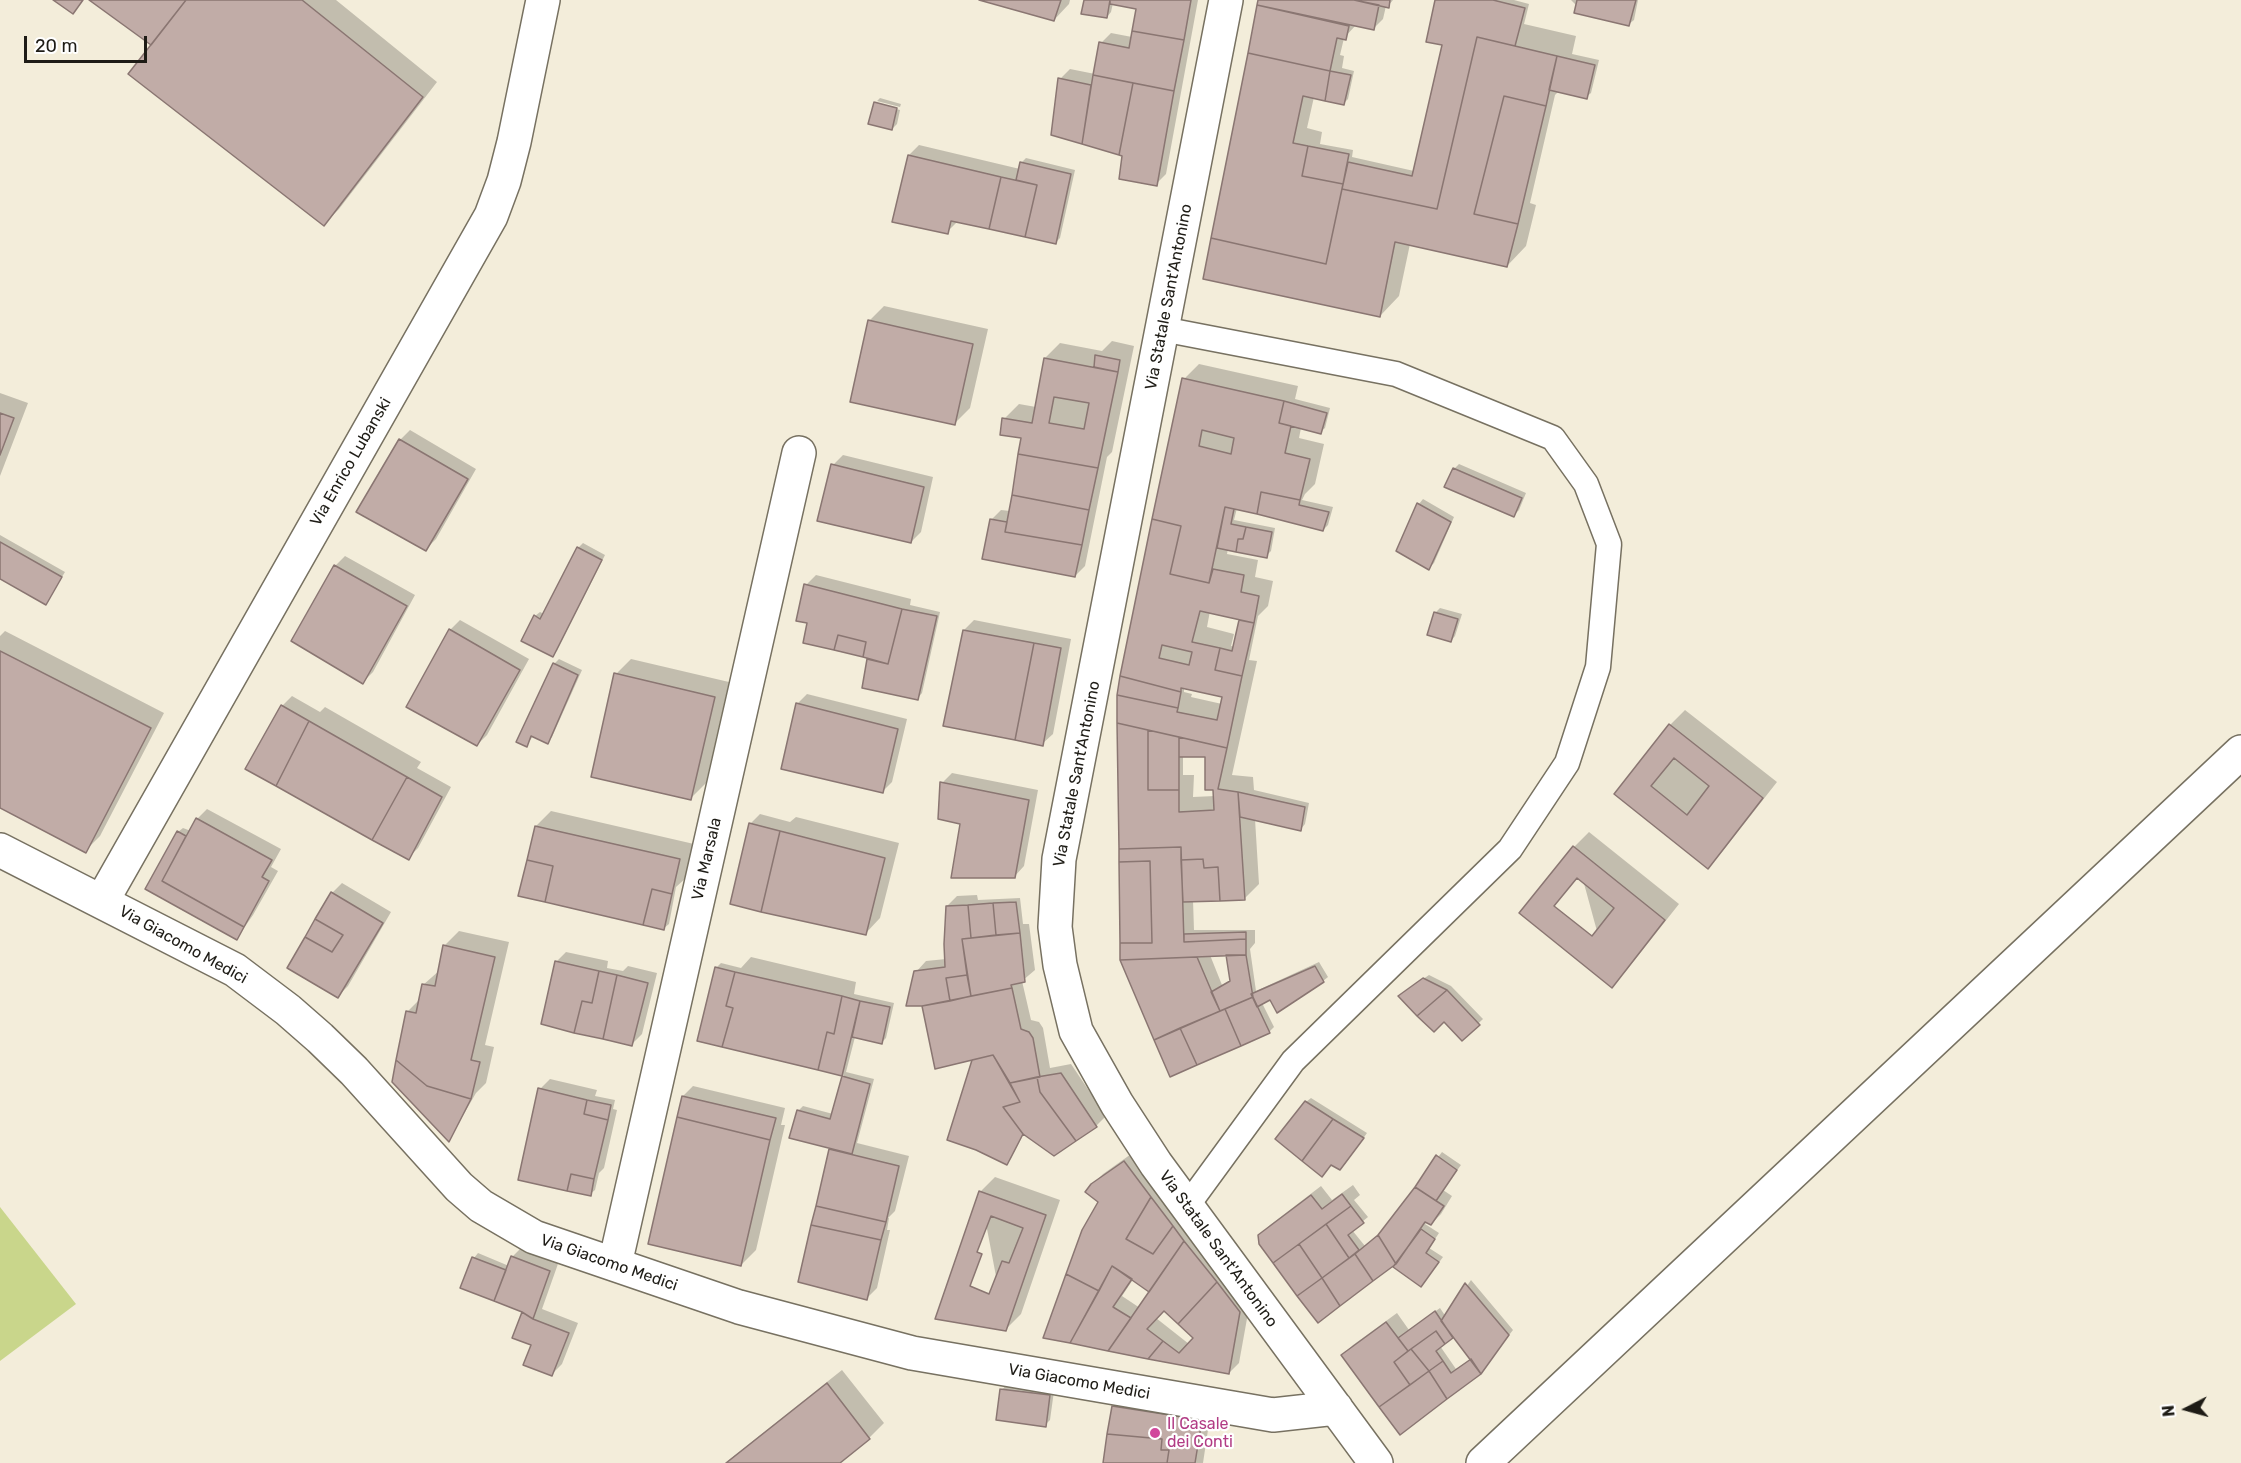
<!DOCTYPE html>
<style>
body{margin:0}
#map{position:relative;width:2241px;height:1463px;overflow:hidden;background:#f3edda;font-family:Rubik,sans-serif}
canvas{display:block}
.north{position:absolute;left:2157px;top:1379px;width:60px;height:60px;-webkit-text-stroke:4px #fff;paint-order:stroke;rotate:264deg;font-size:16px;font-weight:700;line-height:24px;text-align:center;color:#1e1c16}
.north::after{content:'';display:block;margin:auto;width:21px;height:27px;background:#1e1c16;clip-path:polygon(50% 0,100% 100%,50% 72%,0 100%)}
.scale{position:absolute;left:24px;top:36px;width:123px;height:27px;box-sizing:border-box;border:3px solid #1e1c16;border-top:0;padding-left:8px;font-size:18px;line-height:21px;white-space:nowrap;color:#1e1c16;-webkit-text-stroke:4px #fff;paint-order:stroke}
</style>
<div id="map">
<canvas width="2241" height="1463"></canvas>
<div class="north">N</div>
<div class="scale">20 m</div>
</div>
<script>
const context = document.querySelector('canvas').getContext('2d');
context.lineJoin = 'round';
function fillPath(path, color) { context.fillStyle = color; context.fill(path, 'evenodd'); }
const poly = rows => new Path2D(rows.map(r => 'M' + r).join(''));
function trace(path, color, width, dash) { context.strokeStyle = color; context.lineWidth = width; context.lineCap = dash ? 'butt' : 'round'; context.setLineDash(dash || []); context.stroke(path); }
function drawText(font, color, halo, rows, align = 'center') {
  context.font = font + ' Rubik,sans-serif'; context.lineWidth = 4.5; context.setLineDash([]); context.textBaseline = 'middle'; context.strokeStyle = halo; context.fillStyle = color; for (const [text, x, y, turn = 0] of rows) {
    context.save(); context.translate(x, y); context.rotate((+turn || 0) * Math.PI / 180); context.textAlign = isNaN(turn) ? turn : align; if (halo) context.strokeText(text, 0, 0); context.fillText(text, 0, 0); context.restore();
  }
}
fillPath(poly([
 [0,1207,76,1304,0,1361]
]), '#c9d68b');
fillPath(poly([
 [92,0,336,0,437,82,339,209,324,224,153,45],
 [985,0,1070,0,1069,4,1054,20],
 [1086,0,1198,0,1166,174,1156,184,1124,155,1053,134,1060,79,1070,69,1095,74,1101,43,1111,33,1132,37,1138,8,1113,3,1111,12,1107,17],
 [1260,0,1393,0,1388,6,1386,6,1383,19,1373,29,1356,25,1344,38,1340,55,1344,56,1342,68,1354,71,1348,99,1344,103,1314,97,1307,128,1322,132,1320,144,1353,150,1352,157,1414,171,1443,44,1437,0,1514,0,1529,4,1524,24,1576,36,1572,54,1599,60,1591,93,1586,97,1559,91,1555,95,1530,203,1536,205,1526,246,1507,266,1410,244,1399,296,1380,316,1204,278],
 [1571,0,1638,0,1634,20,1629,24,1577,6],
 [880,98,901,104,900,107,877,101],
 [876,102,876,104,900,110,897,124,892,129,875,103],
 [919,145,1020,169,1021,163,1026,158,1075,170,1060,238,1055,243,958,221,947,232,909,155],
 [884,306,988,329,970,408,955,423,869,321],
 [1112,341,1134,346,1112,452,1107,457,1085,566,1075,576,991,520,1001,510,1010,511,1023,437,1004,419,1019,404,1036,407,1045,358,1060,343,1102,351],
 [1199,364,1298,386,1295,399,1330,408,1325,428,1320,432,1301,428,1299,438,1324,444,1315,484,1305,494,1302,500,1333,507,1328,525,1323,530,1237,508,1234,520,1275,528,1271,551,1266,556,1228,549,1227,554,1258,560,1255,577,1273,581,1268,606,1258,616,1249,660,1257,661,1232,775,1253,777,1254,790,1309,803,1305,824,1301,829,1255,819,1259,884,1244,899,1193,900,1194,930,1255,930,1255,943,1250,949,1256,991,1319,962,1328,977,1323,981,1262,1003,1274,1027,1270,1031,1171,1075,1122,960,1184,379],
 [1210,611,1243,619,1235,647,1231,646,1234,634,1207,627],
 [1184,687,1224,696,1222,704,1191,697,1192,694,1184,692],
 [1183,755,1206,755,1215,796,1193,797,1194,775,1183,775],
 [1227,954,1231,980,1222,985,1210,955],
 [0,393,28,403,0,476],
 [410,430,476,469,436,539,426,549,400,440],
 [843,455,933,477,921,532,911,542,833,465],
 [1459,464,1526,493,1519,510,1514,515,1454,469],
 [1423,499,1454,517,1434,563,1429,568,1419,504],
 [0,535,65,572,46,603,0,577],
 [583,543,605,555,557,651,552,655,535,616,540,612,544,614,578,548],
 [345,556,415,595,373,672,363,682,335,566],
 [816,575,911,599,910,605,940,612,922,693,918,698,863,687,870,658,809,622,806,585],
 [1440,608,1462,614,1455,636,1451,641,1435,613],
 [460,620,529,659,487,735,477,745,450,630],
 [974,620,1071,639,1053,734,1042,744,964,630],
 [5,631,164,713,100,836,85,851,0,806,0,636],
 [559,659,582,670,552,737,548,742,533,736,527,745,554,664],
 [631,659,729,682,706,783,691,798,616,674],
 [807,694,907,719,892,782,882,792,797,704],
 [292,696,320,712,325,707,421,762,417,768,451,787,418,848,408,858,282,706],
 [1685,710,1777,782,1722,852,1708,867,1616,794,1670,725],
 [952,773,1038,790,1024,866,1014,877,942,783],
 [207,809,281,849,271,867,278,871,253,915,237,938,147,889,178,832,183,828,191,831,197,819],
 [551,811,694,844,687,877,676,887,669,924,664,928,536,826],
 [760,814,790,822,796,817,899,843,880,918,865,934,750,824],
 [1589,832,1679,904,1626,971,1612,986,1574,847],
 [342,883,391,912,348,986,338,996,332,893],
 [977,895,978,900,1020,898,1023,924,1029,924,1035,970,1022,981,1031,1020,1039,1022,1043,1028,1050,1068,1071,1064,1106,1116,1096,1126,1054,1154,1024,1133,1011,1159,1006,1163,973,1061,916,972,926,961,946,959,947,906,957,896],
 [459,931,509,942,485,1045,494,1047,486,1083,476,1093,449,1140,407,1012,420,999,423,985,440,970,444,946],
 [566,952,608,961,607,968,623,971,628,966,657,973,642,1034,632,1044,556,962],
 [751,957,856,982,854,994,894,1003,886,1038,881,1043,855,1037,846,1072,874,1079,857,1143,909,1156,895,1211,888,1218,889,1218,887,1230,890,1230,877,1288,867,1298,800,1281,833,1147,798,1111,803,1106,833,1114,844,1075,699,1040,717,967,721,963,741,968],
 [1429,975,1451,986,1483,1019,1462,1039,1444,1019,1404,992],
 [550,1079,597,1090,595,1096,615,1100,613,1109,617,1110,604,1168,599,1173,595,1190,590,1194,540,1089],
 [693,1086,785,1108,781,1125,785,1125,756,1250,741,1265,683,1096],
 [1311,1098,1367,1133,1345,1164,1332,1163,1322,1175,1306,1102],
 [1134,1152,1160,1186,1156,1193,1179,1222,1250,1302,1239,1363,1229,1373,1045,1337,1100,1201,1092,1185,1103,1174],
 [1134,1278,1151,1291,1140,1308,1122,1296],
 [1164,1309,1195,1338,1189,1344,1156,1318],
 [1442,1152,1461,1165,1443,1190,1452,1196,1441,1214,1431,1224,1427,1221,1425,1224,1439,1233,1429,1248,1443,1257,1426,1280,1421,1285,1393,1265,1318,1321,1261,1243,1260,1235,1270,1225,1321,1186,1332,1200,1353,1185,1360,1195,1354,1200,1368,1217,1352,1230,1365,1246,1381,1233],
 [995,1177,1060,1200,1021,1314,1006,1329,980,1192],
 [522,1247,559,1261,542,1309,578,1323,562,1364,552,1374,533,1345,524,1311,474,1258,478,1253,509,1266,512,1257],
 [1471,1280,1513,1330,1480,1373,1400,1433,1343,1355,1353,1345,1397,1313,1409,1330,1440,1308,1446,1317],
 [1453,1336,1472,1358,1456,1369,1440,1346],
 [842,1370,884,1423,869,1438,837,1463,725,1463],
 [1006,1385,1054,1391,1050,1420,1045,1425,1002,1390],
 [1123,1397,1211,1410,1203,1463,1104,1463,1113,1407]
]), '#0003');
const building = poly([
 [53,0,83,0,73,14,53,0],
 [89,0,186,0,151,45,89,0],
 [186,0,302,0,423,97,324,226,128,74,186,0],
 [979,0,1061,0,1054,21,979,0],
 [1084,0,1110,0,1107,18,1081,14,1084,0],
 [1110,0,1191,0,1184,40,1132,31,1136,9,1110,4,1110,0],
 [1258,0,1354,0,1379,5,1374,30,1257,5,1258,0],
 [1354,0,1390,0,1389,8,1354,0],
 [1435,0,1493,0,1525,8,1515,46,1477,37,1437,209,1342,189,1348,162,1412,176,1442,45,1426,42,1435,0],
 [1577,0,1636,0,1629,26,1574,13,1577,0],
 [1257,5,1349,26,1346,40,1337,38,1330,71,1248,53,1257,5],
 [1132,31,1184,40,1174,91,1093,75,1099,42,1129,48,1132,31],
 [1477,37,1557,56,1546,106,1504,96,1474,214,1518,224,1507,267,1395,242,1380,317,1203,279,1211,238,1326,264,1342,189,1437,209,1477,37],
 [1248,53,1330,71,1325,101,1303,96,1293,143,1308,146,1302,176,1343,184,1326,264,1211,238,1248,53],
 [1557,56,1595,65,1587,99,1549,90,1557,56],
 [1330,71,1351,75,1344,105,1325,101,1330,71],
 [1093,75,1133,83,1119,155,1082,144,1093,75],
 [1058,78,1091,85,1082,144,1051,135,1058,78],
 [1133,83,1174,91,1157,186,1119,179,1122,156,1119,155,1133,83],
 [1504,96,1546,106,1518,224,1474,214,1504,96],
 [874,102,897,108,892,130,868,124,874,102],
 [1308,146,1349,154,1343,184,1302,176,1308,146],
 [908,155,1001,177,989,229,951,221,948,234,892,222,908,155],
 [1020,162,1071,174,1056,244,1025,237,1037,185,1016,180,1020,162],
 [1001,177,1037,185,1025,237,989,229,1001,177],
 [868,320,973,344,955,425,850,402,868,320],
 [1095,355,1120,360,1118,372,1094,367,1095,355],
 [1044,358,1118,372,1098,468,1018,454,1021,438,1000,435,1002,418,1032,423,1044,358],
 [1182,378,1284,401,1279,423,1291,426,1285,453,1310,459,1300,500,1261,492,1257,514,1225,507,1209,583,1170,574,1181,526,1152,519,1182,378],
 [1054,397,1089,403,1084,429,1049,423,1054,397],
 [1284,401,1327,413,1321,434,1279,423,1284,401],
 [0,413,14,418,0,455,0,413],
 [1202,430,1234,438,1231,454,1199,446,1202,430],
 [399,439,468,479,426,551,356,512,399,439],
 [1018,454,1098,468,1089,510,1012,495,1018,454],
 [831,464,924,487,911,543,817,521,831,464],
 [1453,468,1522,498,1514,517,1444,487,1453,468],
 [1261,492,1300,500,1299,505,1329,512,1323,531,1257,514,1261,492],
 [1012,495,1089,510,1082,545,1005,532,1012,495],
 [1417,503,1451,522,1429,570,1396,551,1417,503],
 [1225,507,1234,509,1231,524,1246,527,1243,539,1238,539,1236,552,1217,548,1225,507],
 [990,519,1007,522,1005,532,1082,545,1075,577,982,559,990,519],
 [1152,519,1181,526,1170,574,1209,583,1213,569,1244,575,1241,592,1259,596,1254,623,1200,611,1192,642,1220,648,1215,670,1242,676,1227,748,1117,723,1117,695,1178,708,1177,712,1217,720,1222,697,1181,688,1181,692,1120,676,1152,519],
 [1246,527,1272,532,1267,558,1236,552,1238,539,1243,539,1246,527],
 [0,542,62,577,46,605,0,579,0,542],
 [577,547,602,560,553,657,521,641,534,615,540,619,577,547],
 [334,565,407,606,363,684,291,641,334,565],
 [804,584,902,609,888,664,863,657,866,642,838,635,834,650,803,643,807,623,796,621,804,584],
 [902,609,937,616,918,700,862,688,867,659,888,664,902,609],
 [1434,612,1458,619,1451,642,1427,635,1434,612],
 [1239,620,1254,623,1242,676,1215,670,1220,648,1232,651,1239,620],
 [449,629,520,670,477,746,406,707,449,629],
 [963,630,1034,643,1015,740,943,726,963,630],
 [838,635,866,642,863,657,834,650,838,635],
 [1034,643,1061,648,1043,746,1015,740,1034,643],
 [1162,645,1192,652,1189,665,1159,658,1162,645],
 [0,651,151,728,86,853,0,808,0,651],
 [553,663,578,675,548,744,531,736,527,747,516,742,553,663],
 [614,673,715,697,691,800,591,777,614,673],
 [1120,676,1181,692,1178,708,1117,695,1120,676],
 [796,703,898,729,883,793,781,769,796,703],
 [281,705,309,721,276,786,245,769,281,705],
 [309,721,407,777,372,840,276,786,309,721],
 [1117,723,1148,730,1148,790,1179,790,1179,812,1214,810,1213,790,1205,790,1205,757,1179,757,1179,737,1227,748,1218,789,1238,792,1245,900,1220,901,1218,867,1204,868,1203,859,1181,860,1181,847,1119,849,1117,723],
 [1669,724,1763,798,1708,869,1614,794,1669,724],
 [1148,730,1179,737,1179,790,1148,790,1148,730],
 [1674,758,1709,786,1687,815,1651,786,1674,758],
 [407,777,442,797,409,860,372,840,407,777],
 [940,782,1029,800,1015,878,951,878,960,824,938,819,940,782],
 [1238,792,1305,807,1301,831,1240,817,1238,792],
 [196,818,272,860,262,877,269,881,244,927,162,881,196,818],
 [749,823,780,831,761,912,730,904,749,823],
 [535,826,680,859,672,894,652,889,643,925,545,902,553,866,527,860,535,826],
 [177,831,186,836,162,881,244,927,237,940,145,889,177,831],
 [780,831,885,858,866,935,761,912,780,831],
 [1573,846,1665,920,1612,988,1519,913,1573,846],
 [1181,847,1184,942,1246,939,1246,955,1120,960,1120,943,1152,943,1150,861,1119,862,1119,849,1181,847],
 [1203,859,1204,868,1218,867,1220,901,1183,902,1181,860,1203,859],
 [527,860,553,866,545,902,518,896,527,860],
 [1150,861,1152,943,1120,943,1119,862,1150,861],
 [1577,878,1614,908,1592,936,1554,906,1577,878],
 [652,889,672,894,664,930,643,925,652,889],
 [331,892,383,923,338,998,287,968,305,937,332,952,343,935,315,919,331,892],
 [1016,902,1020,933,996,935,993,903,1016,902],
 [993,903,996,935,971,938,968,905,993,903],
 [968,905,971,938,962,939,967,975,946,978,950,1001,922,1006,906,1006,914,971,945,967,944,944,946,906,968,905],
 [315,919,343,935,332,952,305,937,315,919],
 [1246,932,1246,939,1184,942,1184,934,1246,932],
 [1020,933,1025,982,1011,985,1012,988,971,996,962,939,1020,933],
 [443,945,495,957,471,1060,480,1062,471,1099,427,1086,396,1060,406,1011,416,1013,422,984,435,986,443,945],
 [1226,955,1246,955,1253,997,1220,1011,1211,992,1230,981,1226,955],
 [1197,957,1220,1011,1154,1040,1120,960,1197,957],
 [555,961,599,971,592,1003,582,1001,574,1033,541,1024,555,961],
 [1315,966,1324,982,1277,1013,1270,1000,1257,1007,1251,994,1315,966],
 [715,967,735,972,726,1006,733,1008,722,1047,697,1041,715,967],
 [599,971,617,975,603,1039,574,1033,582,1001,592,1003,599,971],
 [735,972,842,996,834,1034,827,1032,818,1070,722,1047,733,1008,726,1006,735,972],
 [617,975,648,983,632,1046,603,1039,617,975],
 [967,975,971,996,950,1001,946,978,967,975],
 [1423,978,1447,990,1417,1016,1398,996,1423,978],
 [1012,988,1021,1029,1029,1032,1033,1038,1040,1077,1010,1083,993,1055,935,1069,922,1006,1012,988],
 [1447,990,1480,1025,1462,1041,1444,1022,1434,1032,1417,1016,1447,990],
 [842,996,860,1001,842,1076,818,1070,827,1032,834,1034,842,996],
 [1253,997,1270,1033,1241,1046,1225,1009,1253,997],
 [860,1001,890,1007,882,1044,852,1037,860,1001],
 [1225,1009,1241,1046,1197,1065,1180,1028,1225,1009],
 [1180,1028,1197,1065,1170,1077,1154,1040,1180,1028],
 [993,1055,1020,1102,1003,1107,1023,1134,1007,1165,976,1150,947,1140,972,1060,993,1055],
 [396,1060,427,1086,471,1099,449,1142,392,1082,396,1060],
 [1061,1073,1097,1127,1076,1141,1040,1092,1037,1077,1061,1073],
 [842,1076,870,1084,852,1154,789,1138,797,1110,830,1119,842,1076],
 [1037,1077,1040,1092,1076,1141,1054,1156,1023,1134,1003,1107,1020,1102,1010,1083,1037,1077],
 [538,1088,587,1100,584,1114,608,1120,594,1179,571,1174,567,1191,518,1180,538,1088],
 [682,1096,776,1118,770,1140,677,1117,682,1096],
 [587,1100,611,1105,608,1120,584,1114,587,1100],
 [1305,1101,1333,1119,1302,1161,1275,1139,1305,1101],
 [677,1117,770,1140,741,1266,648,1244,677,1117],
 [1333,1119,1364,1138,1340,1170,1331,1165,1322,1177,1302,1161,1333,1119],
 [829,1149,899,1166,886,1222,816,1206,829,1149],
 [1436,1155,1457,1170,1436,1201,1415,1187,1436,1155],
 [1124,1161,1151,1197,1126,1239,1153,1254,1173,1226,1184,1241,1149,1292,1112,1266,1099,1291,1066,1274,1082,1230,1098,1202,1085,1192,1091,1184,1124,1161],
 [571,1174,594,1179,591,1196,567,1191,571,1174],
 [1415,1187,1444,1206,1431,1225,1425,1222,1396,1264,1378,1235,1415,1187],
 [979,1191,1046,1215,1006,1331,935,1319,979,1191],
 [1342,1194,1351,1206,1273,1263,1259,1244,1258,1235,1311,1195,1322,1209,1342,1194],
 [1151,1197,1173,1226,1153,1254,1126,1239,1151,1197],
 [816,1206,886,1222,881,1240,811,1225,816,1206],
 [1351,1206,1364,1223,1348,1235,1359,1250,1349,1258,1326,1224,1351,1206],
 [991,1216,1023,1228,1009,1263,1002,1261,989,1294,970,1286,982,1254,977,1252,991,1216],
 [1326,1224,1349,1258,1322,1278,1299,1244,1326,1224],
 [811,1225,881,1240,867,1300,798,1282,811,1225],
 [1421,1229,1435,1239,1426,1253,1439,1262,1421,1287,1393,1267,1421,1229],
 [1378,1235,1396,1264,1373,1281,1355,1254,1378,1235],
 [1184,1241,1217,1282,1178,1324,1164,1311,1147,1329,1163,1341,1148,1359,1108,1351,1184,1241],
 [1299,1244,1322,1278,1297,1296,1273,1263,1299,1244],
 [1355,1254,1373,1281,1340,1306,1322,1278,1355,1254],
 [511,1256,550,1271,533,1319,522,1312,494,1301,511,1256],
 [472,1257,506,1270,494,1301,460,1288,472,1257],
 [1112,1266,1132,1279,1113,1307,1131,1318,1108,1351,1070,1343,1112,1266],
 [1066,1274,1099,1291,1070,1343,1043,1338,1066,1274],
 [1322,1278,1340,1306,1318,1323,1297,1296,1322,1278],
 [1217,1282,1240,1312,1229,1374,1148,1359,1163,1341,1179,1353,1193,1338,1178,1324,1217,1282],
 [1465,1283,1509,1335,1481,1374,1441,1321,1465,1283],
 [1435,1311,1453,1338,1445,1344,1436,1331,1408,1351,1398,1338,1435,1311],
 [522,1312,533,1319,569,1333,552,1376,523,1365,531,1345,512,1338,522,1312],
 [1386,1322,1408,1351,1394,1362,1410,1385,1379,1407,1341,1355,1386,1322],
 [1436,1331,1445,1344,1436,1351,1443,1361,1429,1371,1411,1349,1436,1331],
 [1411,1349,1429,1371,1410,1385,1394,1362,1411,1349],
 [1471,1359,1481,1374,1447,1399,1429,1371,1443,1361,1451,1373,1471,1359],
 [1429,1371,1447,1399,1400,1435,1379,1407,1429,1371],
 [827,1383,870,1439,840,1463,726,1463,827,1383],
 [1000,1389,1050,1395,1046,1427,996,1420,1000,1389],
 [1112,1406,1202,1420,1195,1463,1167,1463,1169,1450,1161,1450,1162,1439,1107,1434,1112,1406],
 [1107,1434,1162,1439,1161,1450,1169,1450,1167,1463,1103,1463,1107,1434]
]);
fillPath(building, '#c1aca7');
trace(building, '#8a7672', 1.5);
const lane = poly([
 [1162,329,1396,374,1553,438,1586,484,1609,544,1598,667,1567,763,1510,849,1293,1061,1187,1206]
]);
const street = poly([
 [102,901,491,216,504,181,514,142,543,0],
 [615,1264,799,453]
]);
const secondary = poly([
 [1226,0,1059,859,1055,927,1060,965,1076,1031,1117,1104,1156,1164,1376,1463],
 [0,850,235,970,288,1010,320,1038,354,1071,459,1187,481,1206,534,1237,739,1307,912,1353,1273,1415,1336,1408]
]);
const highway = poly([
 [1483,1463,2241,752]
]);
trace(lane, '#777161', 27);
trace(street, '#777161', 36);
trace(secondary, '#777161', 36);
trace(highway, '#777161', 36);
trace(lane, '#fff', 24);
trace(street, '#fff', 33);
trace(secondary, '#fff', 33);
trace(highway, '#fff', 33);
for (const [x, y, r, color] of [
 [1155,1433,6,"#d1479c"]
]) { const dot = new Path2D(); dot.arc(x, y, r, 0, 2 * Math.PI); context.fillStyle = color; context.fill(dot); trace(dot, '#fff', 2); }
drawText('16px', '#1e1c16', '#fff', [
 ["Via Statale Sant'Antonino",1169,297,-79],
 ["Via Enrico Lubanski",351,462,-60],
 ["Via Statale Sant'Antonino",1077,774,-79],
 ["Via Marsala",707,859,-77],
 ["Via Giacomo Medici",183,945,29],
 ["Via Statale Sant'Antonino",1218,1249,54],
 ["Via Giacomo Medici",609,1263,19],
 ["Via Giacomo Medici",1079,1382,10]
]);
drawText('16px', '#b23c85', '#fff', [
 ["Il Casale",1167,1424],
 ["dei Conti",1167,1442]
], 'left');
</script>
